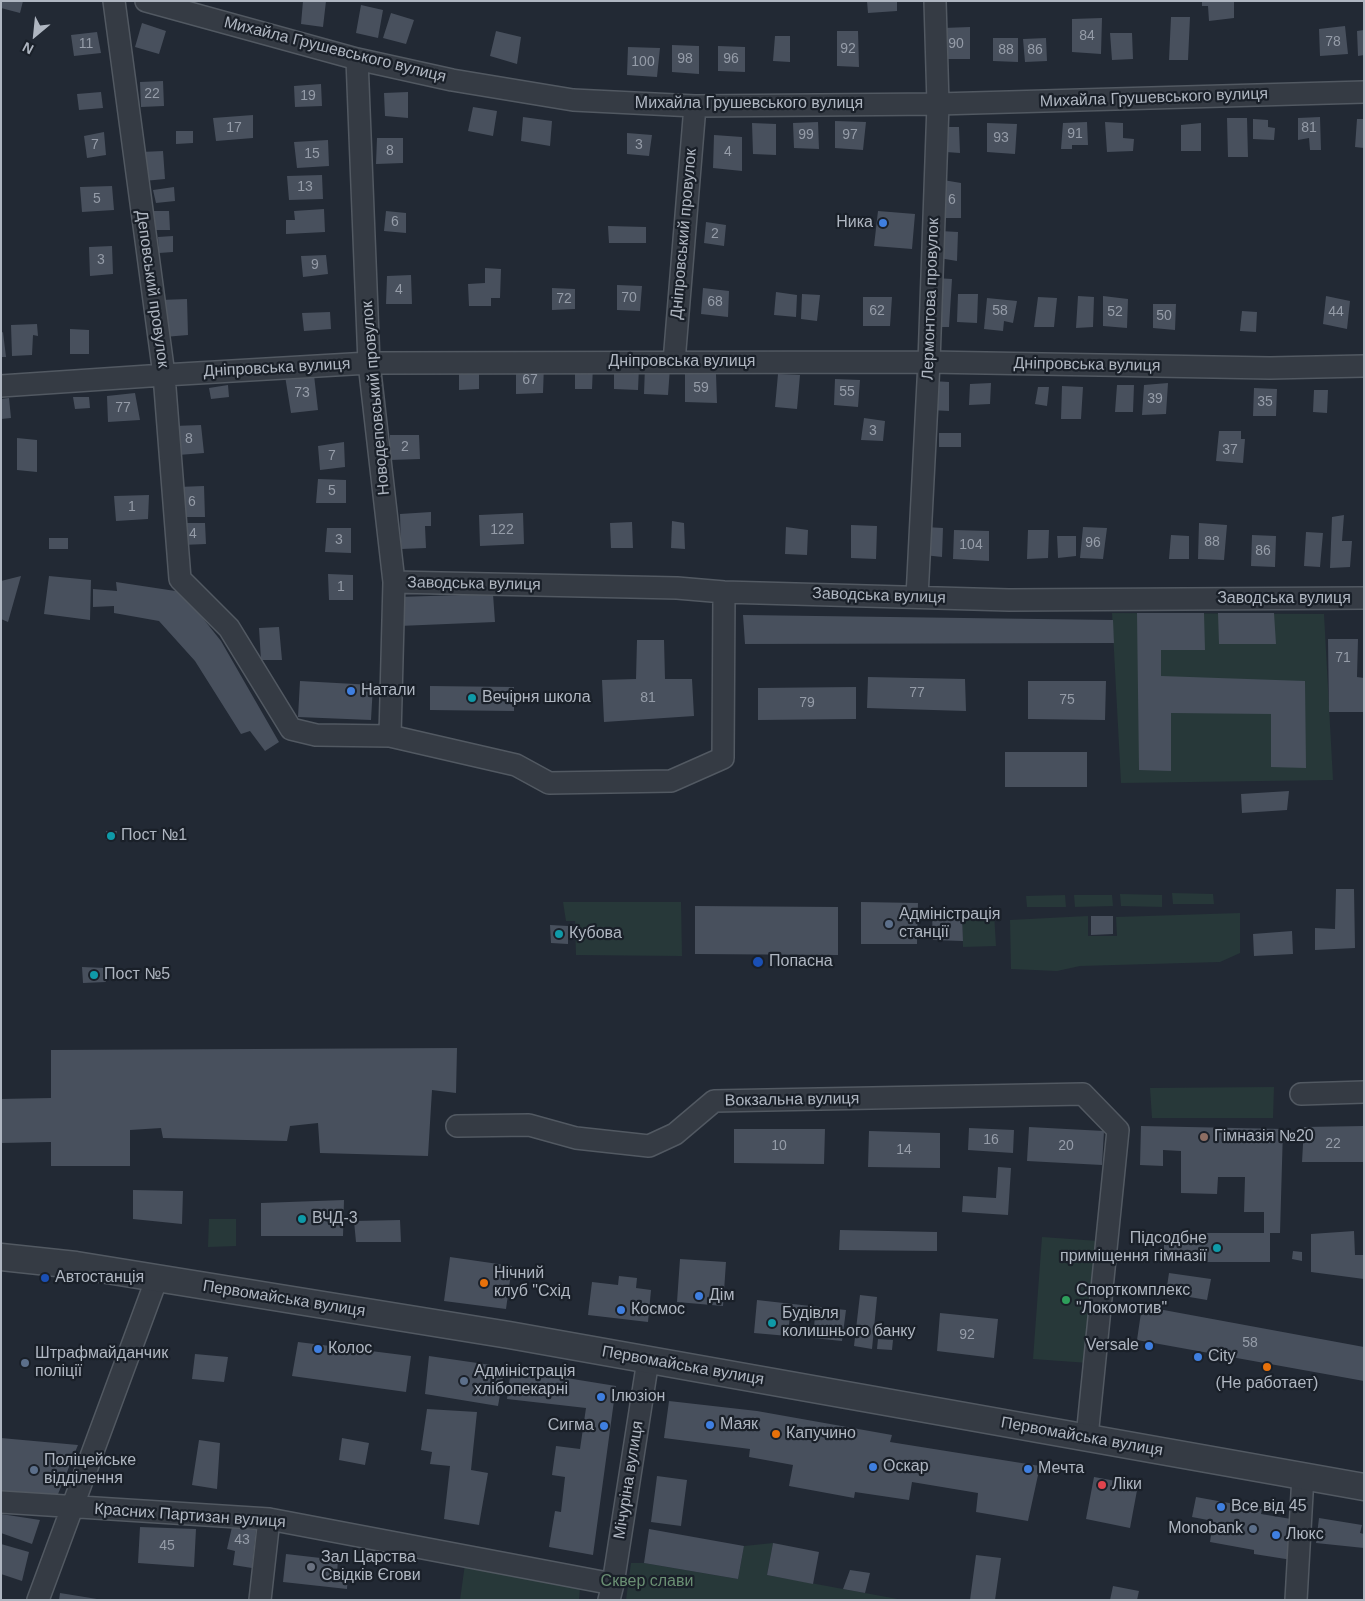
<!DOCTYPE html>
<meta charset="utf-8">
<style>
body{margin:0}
#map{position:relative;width:1365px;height:1601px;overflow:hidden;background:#222934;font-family:Helvetica,sans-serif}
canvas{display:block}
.frame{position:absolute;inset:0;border:2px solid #afb6c1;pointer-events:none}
.north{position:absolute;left:10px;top:10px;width:50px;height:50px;-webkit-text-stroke:4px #1a2029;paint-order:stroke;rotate:208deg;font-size:14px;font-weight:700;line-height:20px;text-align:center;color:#afb6c1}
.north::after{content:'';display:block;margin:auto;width:18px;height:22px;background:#afb6c1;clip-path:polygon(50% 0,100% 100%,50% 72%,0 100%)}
</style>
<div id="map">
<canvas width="1365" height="1601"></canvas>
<div class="frame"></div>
<div class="north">N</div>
</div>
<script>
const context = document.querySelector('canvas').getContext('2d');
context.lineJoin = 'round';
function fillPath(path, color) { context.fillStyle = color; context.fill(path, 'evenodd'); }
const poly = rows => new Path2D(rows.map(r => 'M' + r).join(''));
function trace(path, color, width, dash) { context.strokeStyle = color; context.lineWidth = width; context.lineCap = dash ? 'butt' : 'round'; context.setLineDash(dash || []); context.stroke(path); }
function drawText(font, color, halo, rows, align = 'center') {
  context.font = font + ' Helvetica,sans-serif'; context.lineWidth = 4.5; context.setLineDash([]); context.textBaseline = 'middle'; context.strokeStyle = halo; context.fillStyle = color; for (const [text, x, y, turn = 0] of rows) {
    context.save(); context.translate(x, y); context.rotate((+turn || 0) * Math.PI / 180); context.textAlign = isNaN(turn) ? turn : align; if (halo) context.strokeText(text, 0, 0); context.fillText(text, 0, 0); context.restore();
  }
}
fillPath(poly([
 [1112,613,1324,614,1333,780,1121,783],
 [1172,893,1213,894,1214,904,1173,904],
 [1120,894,1162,895,1162,907,1121,906],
 [1065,895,1066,907,1027,907,1026,896],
 [1074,895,1112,895,1113,906,1075,907],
 [563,902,681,902,682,956,576,955,575,921,566,921],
 [994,913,996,946,963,947,962,914],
 [1240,913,1240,953,1220,962,1080,966,1057,971,1011,969,1010,920,1088,916,1088,936,1117,936,1116,917],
 [1274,1087,1273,1118,1152,1118,1150,1088],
 [209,1219,236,1219,236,1246,208,1247],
 [1042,1237,1098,1241,1089,1363,1033,1359],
 [773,1543,767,1575,903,1600,626,1600,631,1563,644,1563,738,1579,744,1546],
 [465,1564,580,1588,579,1600,460,1600]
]), '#273839');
fillPath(poly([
 [1,1,23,1,20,13,1,8],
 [303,1,326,1,323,27,301,24],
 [867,1,897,1,897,11,868,13],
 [1202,1,1234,1,1234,18,1209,21,1208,6,1202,6],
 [361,5,383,10,378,38,356,33],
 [391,13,414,20,406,44,383,38],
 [1171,17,1190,17,1188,60,1169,60],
 [1102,18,1101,54,1072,52,1072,19],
 [142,23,166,31,159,54,135,47],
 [1345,26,1348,54,1320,56,1319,29],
 [970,27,970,59,943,59,943,28],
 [1364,30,1364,55,1358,56,1357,31],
 [496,31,521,37,517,64,490,56],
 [837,31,858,31,859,67,837,66],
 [97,32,101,53,74,56,71,35],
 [1110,33,1132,33,1133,59,1112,60],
 [775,36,790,36,790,62,773,61],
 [993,38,1018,38,1018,62,993,61],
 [1046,38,1047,61,1025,62,1023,39],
 [672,45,699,46,699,74,672,72],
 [718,46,745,47,745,72,718,71],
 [628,47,660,48,657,77,627,75],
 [163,81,164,106,141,107,140,82],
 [321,84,322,106,295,107,294,86],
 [101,92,103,108,79,110,77,94],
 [408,92,408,118,385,116,384,93],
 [473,107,497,111,493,136,468,131],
 [253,115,253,138,216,141,213,118],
 [523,117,552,121,550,146,521,141],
 [1320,117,1321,150,1310,150,1309,138,1298,140,1298,118],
 [1227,118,1247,118,1248,157,1228,157],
 [1253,119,1268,120,1268,127,1275,128,1274,140,1253,139],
 [1357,119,1364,119,1364,148,1355,147],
 [835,121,866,122,863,150,835,148],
 [818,122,819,149,794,148,793,123],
 [1087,122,1088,145,1072,145,1072,149,1061,149,1063,123],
 [1105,122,1123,123,1123,138,1134,139,1133,151,1107,152],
 [752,123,776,124,776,155,753,154],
 [987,123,1017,124,1015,154,987,152],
 [1201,123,1201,151,1181,151,1181,125],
 [942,127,959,127,960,153,946,152],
 [176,131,193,131,193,143,176,144],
 [104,132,106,155,87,158,84,136],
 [627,133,652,135,649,156,627,154],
 [714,135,742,137,742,171,713,168],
 [377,138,403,138,403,163,376,164],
 [328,140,329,166,297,168,294,142],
 [163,151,165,179,144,181,141,152],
 [322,175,323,199,289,200,287,176],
 [943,180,961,183,961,218,940,218],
 [112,186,114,210,82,212,80,187],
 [174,187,175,201,156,203,153,190],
 [324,209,325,232,286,234,286,220,295,220,294,211],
 [148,211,169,211,170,230,150,230],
 [386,211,406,213,406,233,384,231],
 [878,211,915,214,912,249,874,246],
 [706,222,726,225,724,246,704,243],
 [608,226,646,227,646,243,609,243],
 [940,231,958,232,957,261,939,258],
 [173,236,173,252,159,253,158,237],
 [112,246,113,274,90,276,89,247],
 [326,255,328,274,303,277,301,256],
 [485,268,501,269,500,298,491,298,491,306,469,306,468,284,485,283],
 [411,275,412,304,386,304,387,276],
 [936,278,952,279,949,327,935,327],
 [617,285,642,286,640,311,617,310],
 [552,288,575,289,575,309,552,310],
 [703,288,729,291,728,317,701,314],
 [776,292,797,295,796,317,774,315],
 [802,294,820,295,817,321,801,319],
 [958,294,978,294,977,323,957,322],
 [1078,296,1094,297,1093,327,1076,328],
 [1103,296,1128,299,1127,328,1103,326],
 [1326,296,1350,301,1347,329,1323,324],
 [863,297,892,297,890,326,863,326],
 [1038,297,1057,298,1054,327,1034,327],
 [987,298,1017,301,1013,323,1004,321,1003,331,984,329],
 [187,299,188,335,164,337,160,300],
 [1153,304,1176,304,1175,330,1153,328],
 [1242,311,1257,312,1256,332,1240,331],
 [330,312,331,329,304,331,302,313],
 [37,324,38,336,33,335,32,355,12,356,11,325],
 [70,329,89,330,89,354,70,354],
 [3,332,6,357,1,357,1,333],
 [544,365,543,393,516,394,516,366],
 [593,366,592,389,575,389,575,367],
 [645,366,670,368,668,395,644,394],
 [459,367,479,367,479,389,459,390],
 [614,367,639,367,638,390,614,389],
 [685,372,716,374,717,403,685,402],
 [778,374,800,375,797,409,775,407],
 [314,375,318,410,291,413,285,376],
 [835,379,860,380,858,407,834,405],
 [932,381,949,382,949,411,930,410],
 [991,383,990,404,969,405,970,384],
 [1168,383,1166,414,1142,415,1144,385],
 [228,385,229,397,211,399,209,388],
 [1117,385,1134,385,1133,412,1115,412],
 [1062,386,1083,387,1081,419,1061,419],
 [1038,387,1049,387,1047,406,1035,404],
 [1254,388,1277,389,1276,416,1253,416],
 [1314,390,1328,390,1327,413,1313,412],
 [135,393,140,420,108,422,107,396],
 [73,397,89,397,90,408,75,409],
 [9,398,11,418,1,419,1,399],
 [864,418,885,421,883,441,861,440],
 [201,425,204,453,178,455,174,426],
 [1219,431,1241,431,1241,439,1245,439,1243,463,1216,461],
 [939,433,961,433,961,447,939,447],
 [390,435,419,435,420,459,390,460],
 [17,438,37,440,37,472,17,470],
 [344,442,345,467,320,470,318,446],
 [318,479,346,480,346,503,316,503],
 [204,486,205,517,180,517,178,487],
 [149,495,148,519,116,521,114,496],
 [431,512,431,526,425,526,426,548,401,549,400,514],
 [523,513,524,544,480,546,479,515],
 [1344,515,1342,541,1352,541,1350,567,1330,568,1332,517],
 [672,521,684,523,685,549,671,548],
 [632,522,633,548,611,548,610,523],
 [180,523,205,523,206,544,182,545],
 [1199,523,1227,525,1224,560,1198,559],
 [851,525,877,526,876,559,851,558],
 [786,527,808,530,807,555,785,554],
 [925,527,943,528,942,557,924,555],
 [1083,527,1107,528,1103,559,1080,558],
 [327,528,351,528,351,553,325,552],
 [954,530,989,531,989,561,953,559],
 [1028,530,1049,530,1048,558,1027,559],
 [1306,532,1323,533,1320,567,1304,566],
 [1171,535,1189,536,1189,559,1169,559],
 [1252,535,1276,536,1275,567,1251,566],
 [1057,536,1076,536,1076,556,1058,558],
 [49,538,68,538,68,549,49,549],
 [328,574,353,575,353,600,329,600],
 [21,576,8,622,1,619,1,581],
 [49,576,91,580,90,620,44,614],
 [116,582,182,592,221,641,279,742,265,751,250,731,241,734,195,661,159,621,114,613,114,606,93,607,93,589,117,591],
 [493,594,495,622,399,626,398,597],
 [1137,613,1204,613,1205,650,1161,650,1161,676,1305,681,1306,768,1271,767,1271,714,1171,713,1171,771,1139,770],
 [1218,613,1274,613,1276,644,1219,644],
 [743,615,1113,620,1114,643,745,644],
 [279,627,282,660,261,660,259,628],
 [1328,639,1358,639,1357,677,1364,678,1364,712,1329,712],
 [637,640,664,640,665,679,692,679,694,716,604,722,602,680,636,679],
 [868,677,965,679,966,711,867,708],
 [300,681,373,685,371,720,298,717],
 [1028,681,1106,681,1105,720,1028,719],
 [430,686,514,687,514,711,430,710],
 [856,687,856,719,758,720,758,688],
 [1005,752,1087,752,1087,787,1005,787],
 [1289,791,1287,810,1242,813,1241,794],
 [106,831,117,831,115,840,106,840],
 [1336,889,1354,889,1355,948,1315,950,1315,928,1335,929],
 [861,902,918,903,917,944,861,944],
 [695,906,838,907,838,955,695,954],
 [932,914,962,914,963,941,933,940],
 [1091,916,1113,916,1113,934,1091,935],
 [550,925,568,926,568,944,551,943],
 [1292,931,1293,954,1254,956,1253,934],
 [82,967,105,968,106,982,83,983],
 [457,1048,456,1093,432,1090,428,1156,320,1153,318,1123,290,1126,287,1141,163,1138,161,1128,130,1130,130,1166,51,1166,51,1142,1,1143,1,1099,51,1098,51,1050],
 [1141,1126,1283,1129,1280,1233,1270,1233,1270,1262,1164,1262,1164,1233,1264,1233,1264,1212,1244,1212,1245,1177,1218,1177,1217,1194,1181,1193,1181,1151,1163,1150,1163,1166,1140,1165],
 [1364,1126,1364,1162,1302,1162,1304,1127],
 [1029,1127,1104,1131,1102,1165,1027,1161],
 [969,1128,1014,1130,1013,1153,968,1150],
 [734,1129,825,1129,824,1164,734,1163],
 [869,1131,940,1133,940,1168,868,1167],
 [998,1167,1011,1168,1008,1215,962,1212,963,1196,996,1198],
 [133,1190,183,1191,182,1224,133,1219],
 [344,1200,343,1236,261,1236,261,1203],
 [400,1220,401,1242,356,1242,354,1221],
 [840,1230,937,1232,937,1251,839,1250],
 [1354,1231,1355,1255,1364,1255,1364,1279,1311,1272,1311,1234],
 [1293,1251,1302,1252,1302,1261,1292,1259],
 [450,1257,512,1266,506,1309,444,1301],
 [680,1259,726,1262,723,1306,677,1302],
 [1169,1273,1211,1279,1207,1300,1166,1293],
 [619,1276,637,1278,636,1288,651,1290,648,1322,588,1315,592,1282,618,1285],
 [860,1295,877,1297,872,1349,854,1346],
 [757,1300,846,1310,842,1341,813,1338,815,1316,790,1314,788,1336,754,1333],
 [1142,1306,1364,1347,1364,1381,1137,1340],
 [940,1313,998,1319,994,1358,937,1351],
 [878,1339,893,1340,892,1350,877,1349],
 [298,1342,411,1356,406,1392,292,1376],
 [195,1354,228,1357,224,1382,192,1379],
 [429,1356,505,1367,498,1406,425,1394],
 [511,1369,616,1386,593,1555,549,1547,555,1511,561,1512,565,1477,552,1475,556,1446,580,1449,586,1408,507,1399],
 [669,1401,757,1411,892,1435,890,1442,1040,1466,1028,1521,976,1512,978,1493,912,1482,909,1500,855,1492,854,1498,789,1486,793,1465,749,1457,750,1449,664,1438],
 [427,1409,477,1412,471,1470,488,1473,479,1525,444,1519,450,1466,430,1464,432,1452,421,1450],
 [1,1438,78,1445,56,1499,1,1494],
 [342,1438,369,1443,365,1465,339,1460],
 [199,1440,220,1443,217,1489,192,1485],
 [657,1476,687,1480,681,1526,651,1522],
 [1094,1477,1138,1485,1130,1528,1086,1519],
 [1196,1497,1262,1509,1261,1514,1297,1520,1292,1560,1254,1554,1254,1550,1210,1542,1213,1521,1192,1517],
 [1,1514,40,1520,32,1544,1,1533],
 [1319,1518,1362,1525,1360,1533,1364,1534,1364,1548,1316,1543],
 [140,1527,196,1529,194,1567,138,1563],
 [232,1527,256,1530,252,1568,233,1565,235,1551,227,1549],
 [649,1529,744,1546,738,1579,644,1563],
 [773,1543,819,1552,813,1584,767,1575],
 [1,1544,29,1552,22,1581,1,1574],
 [286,1554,338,1560,337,1573,348,1575,347,1589,283,1582],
 [976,1555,1001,1558,995,1600,970,1600],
 [850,1570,870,1573,865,1593,843,1589],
 [1113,1586,1139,1591,1137,1600,1110,1600],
 [60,1593,97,1599,97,1600,59,1600]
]), '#48505d');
const minor = poly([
 [114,1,164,375,180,579,229,628,291,729,316,735,390,736,516,765,549,783,671,781,723,758,724,592],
 [146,1,357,59,452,80,573,100,695,106,938,104,1364,92],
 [357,59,369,363,394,582,390,736],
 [674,362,695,106],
 [1,386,164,375,369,363,929,362,1270,368,1364,366],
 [394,582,677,588,724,592,1009,600,1364,598],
 [917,597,929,362,938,104,935,1],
 [1301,1094,1364,1092],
 [457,1126,529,1125,576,1138,649,1146,675,1134,714,1101,1083,1094,1118,1130,1087,1437],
 [1,1502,269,1519,613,1584],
 [38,1600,157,1278],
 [260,1600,269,1519],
 [609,1600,613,1584,648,1360],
 [1296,1600,1303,1476]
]);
const tertiary = poly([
 [1,1257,76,1265,509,1335,1364,1487]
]);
trace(minor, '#525962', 24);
trace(tertiary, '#525962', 29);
trace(minor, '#353b44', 21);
trace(tertiary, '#353b44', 26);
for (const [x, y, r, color] of [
 [883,223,5,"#3f7fe0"],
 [351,691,5,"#3f7fe0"],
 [472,698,5,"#0f9aa8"],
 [111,836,5,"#0f9aa8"],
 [889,924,5,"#5c6f8a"],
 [559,934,5,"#0f9aa8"],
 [758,962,6,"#1a4fb4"],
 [94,975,5,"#0f9aa8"],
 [1204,1137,5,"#8d6e63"],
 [302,1219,5,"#0f9aa8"],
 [1217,1248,5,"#0f9aa8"],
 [45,1278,5,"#1a4fb4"],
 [484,1283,5,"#e8710a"],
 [699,1296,5,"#3f7fe0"],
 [1066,1300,5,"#2e9e5b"],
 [621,1310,5,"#3f7fe0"],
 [772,1323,5,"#0f9aa8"],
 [1149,1346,5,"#3f7fe0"],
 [318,1349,5,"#3f7fe0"],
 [1198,1357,5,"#3f7fe0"],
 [25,1363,5,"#5c6f8a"],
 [1267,1367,5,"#e8710a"],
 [464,1381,5,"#5c6f8a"],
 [601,1397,5,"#3f7fe0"],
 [710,1425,5,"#3f7fe0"],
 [604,1426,5,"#3f7fe0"],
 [776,1434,5,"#e8710a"],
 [873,1467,5,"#3f7fe0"],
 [1028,1469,5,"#3f7fe0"],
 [34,1470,5,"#5c6f8a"],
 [1102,1485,5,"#e0444e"],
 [1221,1507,5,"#3f7fe0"],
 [1253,1529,5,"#5c6f8a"],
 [1276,1535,5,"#3f7fe0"],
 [311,1567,5,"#6b7280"]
]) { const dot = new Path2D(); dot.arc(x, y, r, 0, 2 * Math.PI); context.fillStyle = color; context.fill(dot); trace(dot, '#1a2029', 2); }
drawText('14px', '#959ca8', null, [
 ["84",1087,36],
 ["78",1333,42],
 ["11",86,44],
 ["90",956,44],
 ["92",848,49],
 ["88",1006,50],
 ["86",1035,50],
 ["98",685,59],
 ["96",731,59],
 ["100",643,62],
 ["22",152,94],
 ["19",308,96],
 ["17",234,128],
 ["81",1309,128],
 ["91",1075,134],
 ["99",806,135],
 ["97",850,135],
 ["93",1001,138],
 ["7",95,145],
 ["3",639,145],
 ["8",390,151],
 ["4",728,152],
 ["15",312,154],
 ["13",305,187],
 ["5",97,199],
 ["6",952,200],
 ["6",395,222],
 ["2",715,234],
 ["3",101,260],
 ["9",315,265],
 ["4",399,290],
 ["70",629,298],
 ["72",564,299],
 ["68",715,302],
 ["62",877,311],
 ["58",1000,311],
 ["52",1115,312],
 ["44",1336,312],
 ["50",1164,316],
 ["67",530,380],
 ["59",701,388],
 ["55",847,392],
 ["73",302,393],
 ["39",1155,399],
 ["35",1265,402],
 ["77",123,408],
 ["3",873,431],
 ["8",189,439],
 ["2",405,447],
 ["37",1230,450],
 ["7",332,456],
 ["5",332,491],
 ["6",192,502],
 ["1",132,507],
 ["122",502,530],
 ["4",193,534],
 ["3",339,540],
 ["88",1212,542],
 ["96",1093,543],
 ["104",971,545],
 ["86",1263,551],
 ["1",341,587],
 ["71",1343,658],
 ["77",917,693],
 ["81",648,698],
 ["75",1067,700],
 ["79",807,703],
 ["16",991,1140],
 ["22",1333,1144],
 ["10",779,1146],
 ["20",1066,1146],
 ["14",904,1150],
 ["92",967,1335],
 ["58",1250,1343],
 ["43",242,1540],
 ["45",167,1546]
]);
drawText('16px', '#afb6c1', '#1a2029', [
 ["Михайла Грушевського вулиця",335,50,14],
 ["Михайла Грушевського вулиця",1154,98,-2],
 ["Михайла Грушевського вулиця",749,104],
 ["Дніпровський провулок",684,234,-85],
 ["Деповський провулок",152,289,82],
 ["Лермонтова провулок",931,299,-88],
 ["Дніпровська вулиця",682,362],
 ["Дніпровська вулиця",1087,365,1],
 ["Дніпровська вулиця",277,368,-3],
 ["Новодеповський провулок",376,398,-95],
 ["Заводська вулиця",474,584,1],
 ["Заводська вулиця",879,596,2],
 ["Заводська вулиця",1284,599],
 ["Вокзальна вулиця",792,1100,-1],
 ["Первомайська вулиця",284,1299,9],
 ["Первомайська вулиця",683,1366,10],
 ["Первомайська вулиця",1082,1437,10],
 ["Мічуріна вулиця",629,1480,-81],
 ["Красних Партизан вулиця",190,1516,4]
]);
drawText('16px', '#afb6c1', '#1a2029', [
 ["Ника",873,223,"right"],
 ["Натали",361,691],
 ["Вечірня школа",482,698],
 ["Пост №1",121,836],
 ["Адміністрація",899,915],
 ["станції",899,933],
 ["Кубова",569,934],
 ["Попасна",769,962],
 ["Пост №5",104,975],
 ["Гімназія №20",1214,1137],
 ["ВЧД-3",312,1219],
 ["Підсодбне",1207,1239,"right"],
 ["приміщення гімназії",1207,1257,"right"],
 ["Нічний",494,1274],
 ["клуб \"Схід",494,1292],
 ["Автостанція",55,1278],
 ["Спорткомплекс",1076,1291],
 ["\"Локомотив\"",1076,1309],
 ["Дім",709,1296],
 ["Космос",631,1310],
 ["Будівля",782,1314],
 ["колишнього банку",782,1332],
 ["Versale",1139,1346,"right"],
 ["Колос",328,1349],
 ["Штрафмайданчик",35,1354],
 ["поліції",35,1372],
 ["City",1208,1357],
 ["Адміністрація",474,1372],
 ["хлібопекарні",474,1390],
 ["(Не работает)",1267,1384,"center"],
 ["Ілюзіон",611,1397],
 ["Маяк",720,1425],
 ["Сигма",594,1426,"right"],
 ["Капучино",786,1434],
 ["Поліцейське",44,1461],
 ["відділення",44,1479],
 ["Оскар",883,1467],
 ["Мечта",1038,1469],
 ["Ліки",1112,1485],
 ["Все від 45",1231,1507],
 ["Monobank",1243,1529,"right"],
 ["Люкс",1286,1535],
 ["Зал Царства",321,1558],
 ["Свідків Єгови",321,1576]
], 'left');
drawText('16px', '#6a8f73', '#1a2029', [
 ["Сквер слави",647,1582]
]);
</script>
